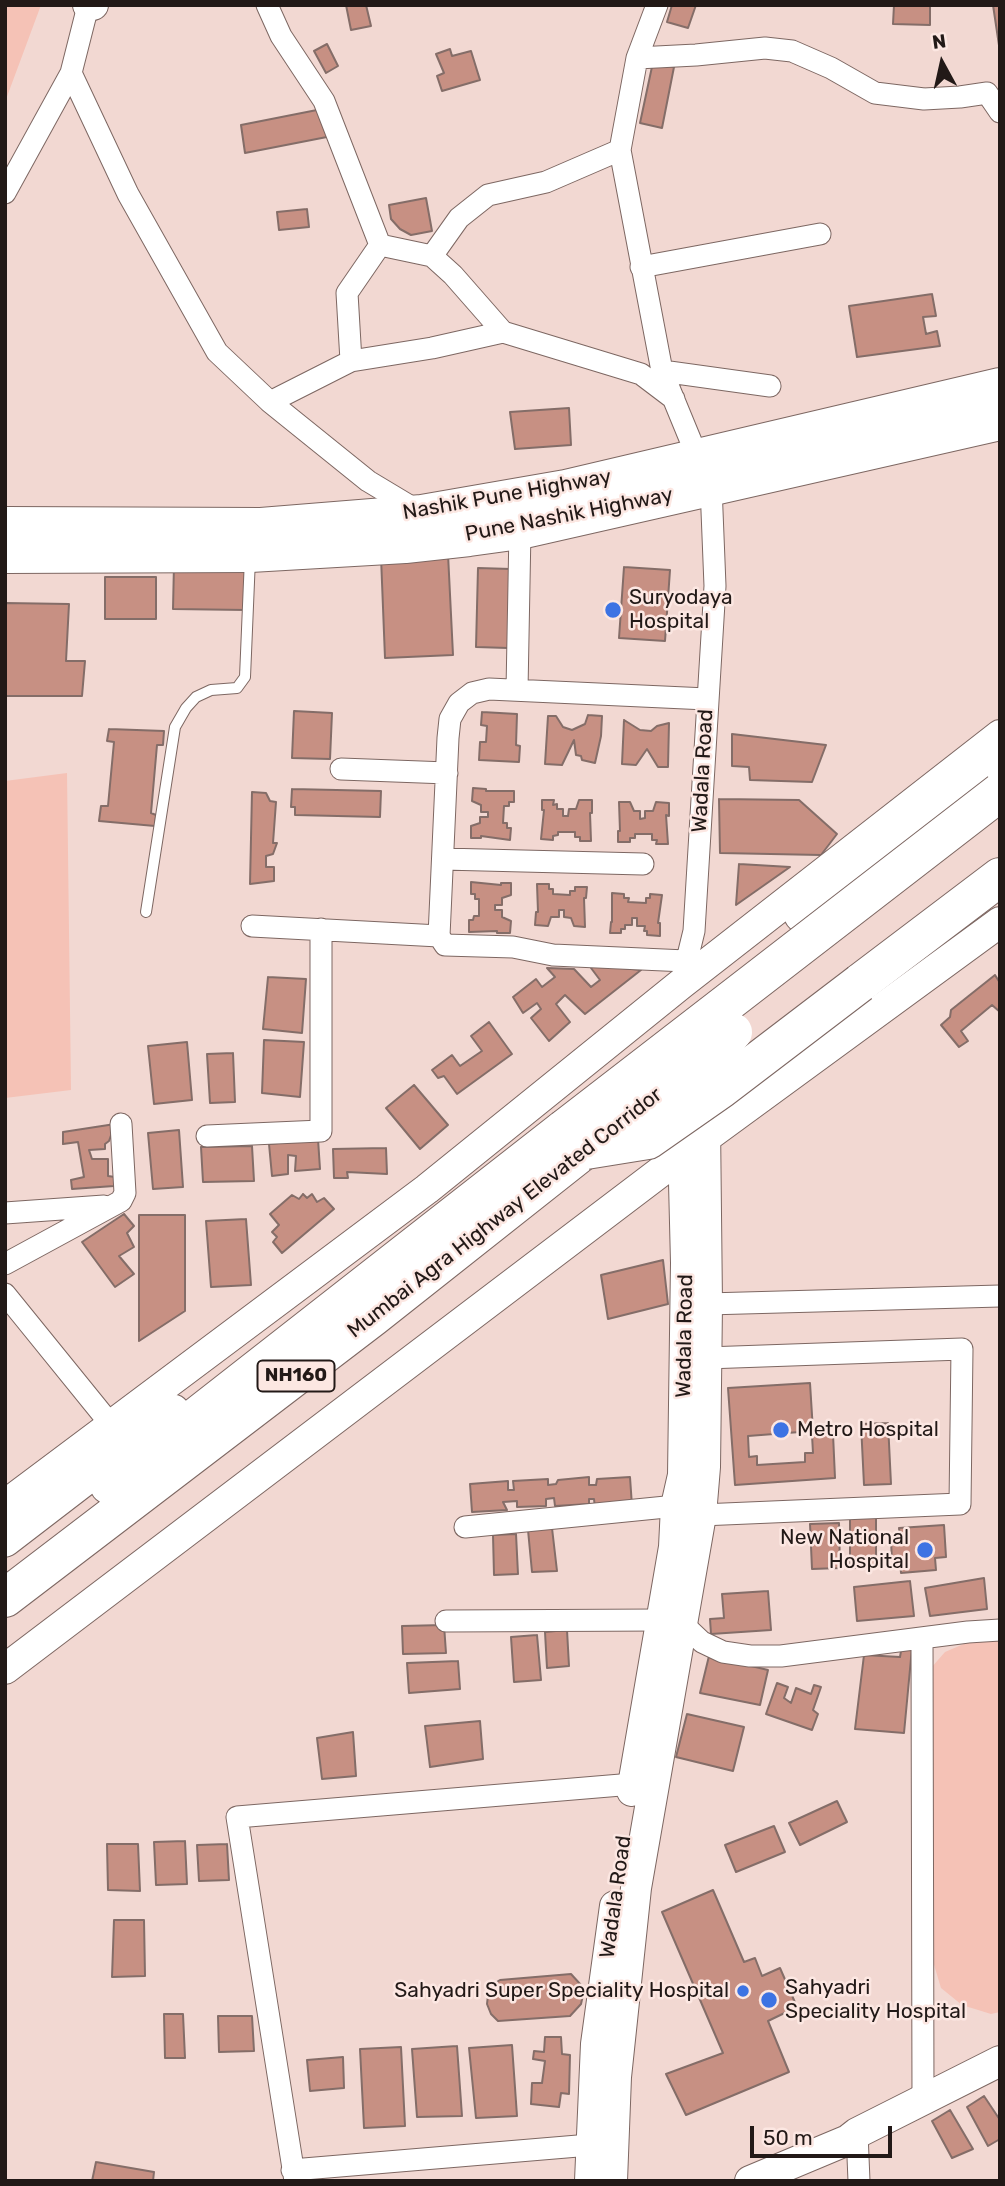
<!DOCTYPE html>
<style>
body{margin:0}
#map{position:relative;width:1005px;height:2186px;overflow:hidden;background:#f2d8d2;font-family:Rubik,sans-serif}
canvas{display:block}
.frame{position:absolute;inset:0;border:7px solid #221917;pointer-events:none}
.north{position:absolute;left:907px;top:28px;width:70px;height:70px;-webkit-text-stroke:5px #fce7e2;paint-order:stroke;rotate:352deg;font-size:19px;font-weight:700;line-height:28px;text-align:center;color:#221917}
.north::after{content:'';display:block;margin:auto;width:24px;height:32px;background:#221917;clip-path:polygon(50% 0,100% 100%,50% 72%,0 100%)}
.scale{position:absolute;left:750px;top:2126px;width:142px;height:32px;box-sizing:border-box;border:4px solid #221917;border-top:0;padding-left:9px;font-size:21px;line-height:24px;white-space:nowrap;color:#221917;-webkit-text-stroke:5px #fce7e2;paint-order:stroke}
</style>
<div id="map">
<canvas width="1005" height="2186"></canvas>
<div class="frame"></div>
<div class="north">N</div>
<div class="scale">50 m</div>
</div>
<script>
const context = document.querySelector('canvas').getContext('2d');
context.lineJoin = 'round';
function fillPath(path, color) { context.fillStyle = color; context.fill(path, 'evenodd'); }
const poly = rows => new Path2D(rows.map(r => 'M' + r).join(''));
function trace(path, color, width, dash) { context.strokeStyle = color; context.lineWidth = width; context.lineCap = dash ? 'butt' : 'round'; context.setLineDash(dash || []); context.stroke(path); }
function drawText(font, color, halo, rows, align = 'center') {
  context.font = font + ' Rubik,sans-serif'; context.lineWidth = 5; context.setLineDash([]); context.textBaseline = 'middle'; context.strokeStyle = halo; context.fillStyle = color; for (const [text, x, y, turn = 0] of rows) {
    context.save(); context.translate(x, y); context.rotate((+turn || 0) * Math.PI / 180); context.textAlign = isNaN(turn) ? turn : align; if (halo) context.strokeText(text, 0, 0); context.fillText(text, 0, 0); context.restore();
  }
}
fillPath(poly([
 [5,5,41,5,5,102],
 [67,773,71,1090,5,1098,5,781],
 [1000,1638,1000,2012,991,2014,962,2005,941,1988,932,1958,931,1668,945,1652,966,1643]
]), '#f5c2b6');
const building = poly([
 [346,5,366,5,371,26,351,30,346,5],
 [672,5,696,5,688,28,667,22,672,5],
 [894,5,930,5,930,25,893,24,894,5],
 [993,5,1000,5,1000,52,993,5],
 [327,44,338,66,326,73,314,51,327,44],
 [450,49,452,56,471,51,480,80,442,91,437,76,444,73,436,54,450,49],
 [653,62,674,67,662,128,640,123,653,62],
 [322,109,332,136,245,153,241,125,322,109],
 [426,198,432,231,411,235,400,229,391,219,389,205,426,198],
 [307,209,309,227,279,230,277,212,307,209],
 [932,294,936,316,923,317,926,334,937,331,940,346,857,357,849,306,932,294],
 [569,408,571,445,515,449,510,412,569,408],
 [448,554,453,655,385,658,381,557,448,554],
 [174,564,247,564,246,610,173,609,174,564],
 [624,567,670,570,665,641,619,638,624,567],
 [478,568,511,569,508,648,476,647,478,568],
 [105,577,156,577,156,619,105,619,105,577],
 [5,603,69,604,66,661,85,661,82,696,5,696,5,603],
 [294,711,332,713,330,759,292,758,294,711],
 [482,712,517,714,516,745,520,746,519,762,479,760,480,742,486,742,487,726,481,725,482,712],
 [588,715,602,716,601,736,595,763,582,760,581,756,576,755,574,740,562,765,545,764,548,716,556,716,563,727,572,730,585,724,588,715],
 [624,720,640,730,651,731,657,726,669,723,668,767,658,767,647,749,636,765,622,764,624,720],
 [109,729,164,731,163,745,157,745,151,813,156,815,155,826,99,821,101,806,108,806,114,742,107,741,109,729],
 [732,734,826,745,812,782,750,780,749,767,732,766,732,734],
 [473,788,486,789,486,791,514,791,514,802,509,802,509,806,504,806,503,823,507,823,507,828,511,828,510,840,481,836,481,838,471,838,471,826,480,823,480,817,488,817,488,812,481,812,481,805,472,801,473,788],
 [292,789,381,791,380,817,295,815,295,807,291,807,292,789],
 [252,792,266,793,270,801,276,802,273,843,277,843,273,854,266,856,266,867,274,867,274,881,250,884,252,792],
 [719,799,799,800,837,834,821,855,720,853,719,799],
 [542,800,554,800,553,805,557,804,557,809,563,809,563,816,568,816,569,809,576,809,579,800,592,800,592,813,590,813,591,841,580,841,580,837,575,837,575,832,558,832,558,835,553,836,553,840,541,839,544,810,542,810,542,800],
 [619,802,630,802,634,811,640,811,640,819,645,818,645,811,653,811,656,802,669,803,669,816,666,815,668,844,656,844,657,840,652,840,652,834,635,834,635,838,630,838,630,842,618,842,618,831,620,831,619,802],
 [739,864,790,867,736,905,739,864],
 [471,882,501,885,501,883,511,883,511,895,502,898,502,905,495,905,495,910,502,910,502,917,511,921,510,933,497,933,497,931,469,932,469,920,473,920,474,916,479,916,479,899,475,899,475,894,471,894,471,882],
 [537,884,549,884,549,889,553,889,553,894,570,895,570,891,575,891,575,887,587,887,586,898,584,898,585,927,574,926,571,918,564,917,564,910,559,910,559,917,551,917,548,926,535,925,536,912,538,912,537,884],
 [612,893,624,894,624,898,629,898,628,902,646,903,646,898,650,898,650,894,662,895,658,923,660,923,660,936,647,935,647,931,644,931,645,926,637,926,637,918,632,918,632,925,625,925,625,929,621,929,621,933,610,933,611,922,612,922,612,893],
 [596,965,641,970,585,1014,565,995,556,1004,570,1022,549,1041,531,1018,541,1009,537,1003,523,1013,513,997,536,979,542,987,555,977,547,968,574,969,591,987,600,980,591,968,596,965],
 [995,975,1000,983,1000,1012,992,1005,961,1031,968,1041,959,1047,941,1025,950,1017,951,1010,995,975],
 [268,977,306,979,302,1033,263,1029,268,977],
 [489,1022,512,1054,457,1094,444,1076,438,1078,432,1070,452,1055,460,1066,482,1051,471,1036,489,1022],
 [264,1040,304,1042,300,1097,262,1093,264,1040],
 [187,1042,192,1100,154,1104,148,1046,187,1042],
 [233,1053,235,1102,210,1103,207,1054,233,1053],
 [414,1085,448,1125,420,1149,386,1108,414,1085],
 [115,1124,109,1141,105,1144,105,1149,89,1150,92,1159,108,1159,108,1176,115,1177,114,1186,72,1189,71,1180,84,1177,78,1142,63,1144,63,1132,115,1124],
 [179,1130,183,1187,153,1189,148,1133,179,1130],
 [318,1139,320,1169,295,1171,296,1156,288,1155,288,1174,272,1176,269,1144,318,1139],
 [252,1146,254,1181,203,1182,201,1147,252,1146],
 [386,1148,387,1174,347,1172,348,1178,334,1178,333,1149,386,1148],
 [303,1194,307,1198,312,1194,317,1202,324,1198,334,1209,282,1253,273,1242,277,1237,272,1232,279,1225,270,1214,292,1195,299,1199,303,1194],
 [124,1214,134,1226,127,1233,134,1247,119,1256,134,1274,115,1287,82,1242,124,1214],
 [139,1215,185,1215,185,1311,139,1341,139,1215],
 [246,1219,251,1285,211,1287,206,1221,246,1219],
 [663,1260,668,1304,608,1319,601,1275,663,1260],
 [810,1383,813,1431,748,1436,749,1457,757,1456,757,1465,805,1462,805,1453,813,1453,812,1435,833,1434,835,1478,735,1485,728,1388,810,1383],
 [888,1423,891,1484,864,1485,861,1424,888,1423],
 [589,1477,589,1485,596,1485,597,1479,630,1477,632,1506,595,1508,594,1499,589,1499,589,1504,555,1506,554,1498,546,1499,546,1506,517,1507,517,1501,503,1502,507,1510,472,1512,470,1484,508,1481,508,1490,514,1490,513,1481,548,1479,548,1485,556,1484,558,1480,589,1477],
 [850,1518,876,1518,876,1568,850,1568,850,1518],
 [839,1523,840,1568,812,1569,810,1524,839,1523],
 [944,1525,946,1557,935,1558,936,1570,901,1573,900,1560,892,1560,891,1541,900,1540,899,1528,944,1525],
 [552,1528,557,1571,532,1572,528,1530,552,1528],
 [516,1534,518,1574,494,1575,493,1535,516,1534],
 [984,1578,987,1609,930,1616,925,1588,984,1578],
 [910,1581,914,1616,857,1621,854,1587,910,1581],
 [768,1591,771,1630,711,1634,710,1619,724,1618,722,1594,768,1591],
 [444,1625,446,1653,403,1654,402,1626,444,1625],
 [567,1630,569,1666,547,1668,545,1632,567,1630],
 [537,1635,541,1680,514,1682,511,1637,537,1635],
 [902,1645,912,1648,904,1733,855,1729,864,1655,900,1657,902,1645],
 [709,1656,768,1670,760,1705,700,1693,709,1656],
 [458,1661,460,1689,409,1693,407,1663,458,1661],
 [777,1683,788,1687,784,1698,791,1703,796,1688,811,1694,814,1685,821,1687,813,1710,818,1714,812,1730,766,1714,777,1683],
 [687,1714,744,1727,733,1771,676,1757,687,1714],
 [480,1721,483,1759,430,1767,425,1726,480,1721],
 [353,1732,356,1776,322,1779,317,1738,353,1732],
 [837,1801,847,1822,800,1845,789,1823,837,1801],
 [774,1826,785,1852,736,1872,725,1845,774,1826],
 [185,1841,187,1884,156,1885,154,1842,185,1841],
 [107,1844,138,1844,140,1891,108,1890,107,1844],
 [227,1844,229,1880,199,1881,197,1845,227,1844],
 [713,1890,744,1962,755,1958,762,1976,780,1968,797,2007,768,2021,789,2072,686,2115,666,2074,723,2053,662,1912,713,1890],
 [114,1920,144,1920,145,1976,112,1977,114,1920],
 [571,1974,581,1985,583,1995,581,2004,570,2016,498,2021,491,2014,487,2004,488,1995,492,1985,500,1980,571,1974],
 [164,2014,183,2014,185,2058,165,2058,164,2014],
 [218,2016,252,2016,254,2051,219,2052,218,2016],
 [545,2037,561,2037,562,2054,570,2055,569,2094,561,2093,559,2107,531,2104,532,2083,542,2083,545,2061,533,2059,534,2051,544,2052,545,2037],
 [512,2045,517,2116,476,2118,469,2048,512,2045],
 [457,2046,462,2116,417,2117,412,2049,457,2046],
 [401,2047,405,2126,364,2128,360,2049,401,2047],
 [343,2057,344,2088,310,2091,307,2060,343,2057],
 [984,2096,1000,2120,1000,2139,988,2146,967,2107,984,2096],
 [950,2110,973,2149,952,2158,932,2121,950,2110],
 [96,2162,154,2172,153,2181,92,2181,96,2162]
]);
fillPath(building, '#c79083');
trace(building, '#846d68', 2);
const lane = poly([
 [146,912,175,727,186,708,196,697,211,690,237,688,245,677,250,558]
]);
const street = poly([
 [267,5,281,36,324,101,380,245,432,256,453,275,503,332,641,374,674,399],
 [657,5,637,58,620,150,662,371,697,456],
 [637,58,696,55,765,48,792,51,831,68,875,93,924,99,960,97,987,93,1000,112],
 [71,73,128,194,217,352,270,402,368,481,418,511],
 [5,193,71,73,88,6],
 [432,256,459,218,488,195,546,182,620,150],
 [641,267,820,234],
 [351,361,347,293,380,245],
 [662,371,770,386],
 [270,402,351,361,432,348,503,332],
 [517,690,520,530],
 [341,769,447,773],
 [443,859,643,864],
 [252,926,439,936],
 [686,961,553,955,513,947,445,945,439,936,448,738,450,719,459,703,472,693,489,689,707,699],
 [684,972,694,931,715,586,711,486],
 [207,1136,321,1131,321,929],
 [5,1213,104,1206],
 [5,1264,121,1201,125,1193,121,1124],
 [5,1294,112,1426],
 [707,1304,1000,1296],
 [701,1515,960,1504,962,1349,706,1358],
 [465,1527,676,1506],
 [446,1621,661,1620],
 [683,1624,702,1642,723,1652,750,1656,781,1656,968,1632,1000,1630],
 [922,1638,923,2100],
 [857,2133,859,2181],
 [292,2170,590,2145],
 [295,2181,237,1817,645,1783]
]);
const secondary = poly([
 [88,5,93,5],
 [5,1505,427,1189,681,984,1000,735],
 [5,1669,705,1138,1000,922],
 [632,1791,674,1547,676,1506,683,1475,686,1263,683,1142],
 [590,2181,596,2044,615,1906],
 [612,2181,616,2077,636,1888,701,1515,705,1467,707,1304,705,1124],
 [750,2181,848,2140,857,2133,1000,2061]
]);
const primary = poly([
 [5,1540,173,1411]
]);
const highway = poly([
 [5,526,261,527,422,514,566,489,1000,387],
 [5,554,250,553,405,544,469,537,520,530,1000,421],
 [803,914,1000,764],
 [860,983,1000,877],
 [109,1485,564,1129],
 [5,1598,373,1317,584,1150]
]);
trace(lane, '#7d6762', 12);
trace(street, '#7d6762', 23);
trace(secondary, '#7d6762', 32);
trace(primary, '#7d6762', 35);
trace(highway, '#7d6762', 40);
trace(lane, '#fff', 10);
trace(street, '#fff', 21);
trace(secondary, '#fff', 30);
trace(primary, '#fff', 33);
trace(highway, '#fff', 38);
const highwayBridge = poly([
 [564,1129,1000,792],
 [584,1150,733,1032],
 [586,1150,648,1140,721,1089,860,983]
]);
trace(highwayBridge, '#7d6762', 40, []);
trace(highwayBridge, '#fff', 38);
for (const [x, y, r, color] of [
 [613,610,9,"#3d73e3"],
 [781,1430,9,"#3d73e3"],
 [925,1550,9,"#3d73e3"],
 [743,1991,7,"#3d73e3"],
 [769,2000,9,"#3d73e3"]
]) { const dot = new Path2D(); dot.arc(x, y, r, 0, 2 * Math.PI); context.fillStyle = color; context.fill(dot); trace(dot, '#fce7e2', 2.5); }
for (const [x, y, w] of [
 [296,1376,77]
]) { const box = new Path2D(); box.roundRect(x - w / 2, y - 15.5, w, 31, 5); context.fillStyle = '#fce7e2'; context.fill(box); trace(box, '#221917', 2); }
drawText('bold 19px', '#221917', null, [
 ["NH160",296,1376]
]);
drawText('21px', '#221917', '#fce7e2', [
 ["Nashik Pune Highway",507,495,-10],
 ["Pune Nashik Highway",569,515,-11],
 ["Wadala Road",703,771,-87],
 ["Mumbai Agra Highway Elevated Corridor",505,1213,-38],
 ["Wadala Road",685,1336,-89],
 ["Wadala Road",616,1897,-82]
]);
drawText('21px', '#221917', '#fce7e2', [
 ["Suryodaya",629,598],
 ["Hospital",629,622],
 ["Metro Hospital",797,1430],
 ["New National",909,1538,"right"],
 ["Hospital",909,1562,"right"],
 ["Sahyadri",785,1988],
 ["Speciality Hospital",785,2012],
 ["Sahyadri Super Speciality Hospital",729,1991,"right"]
], 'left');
</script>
